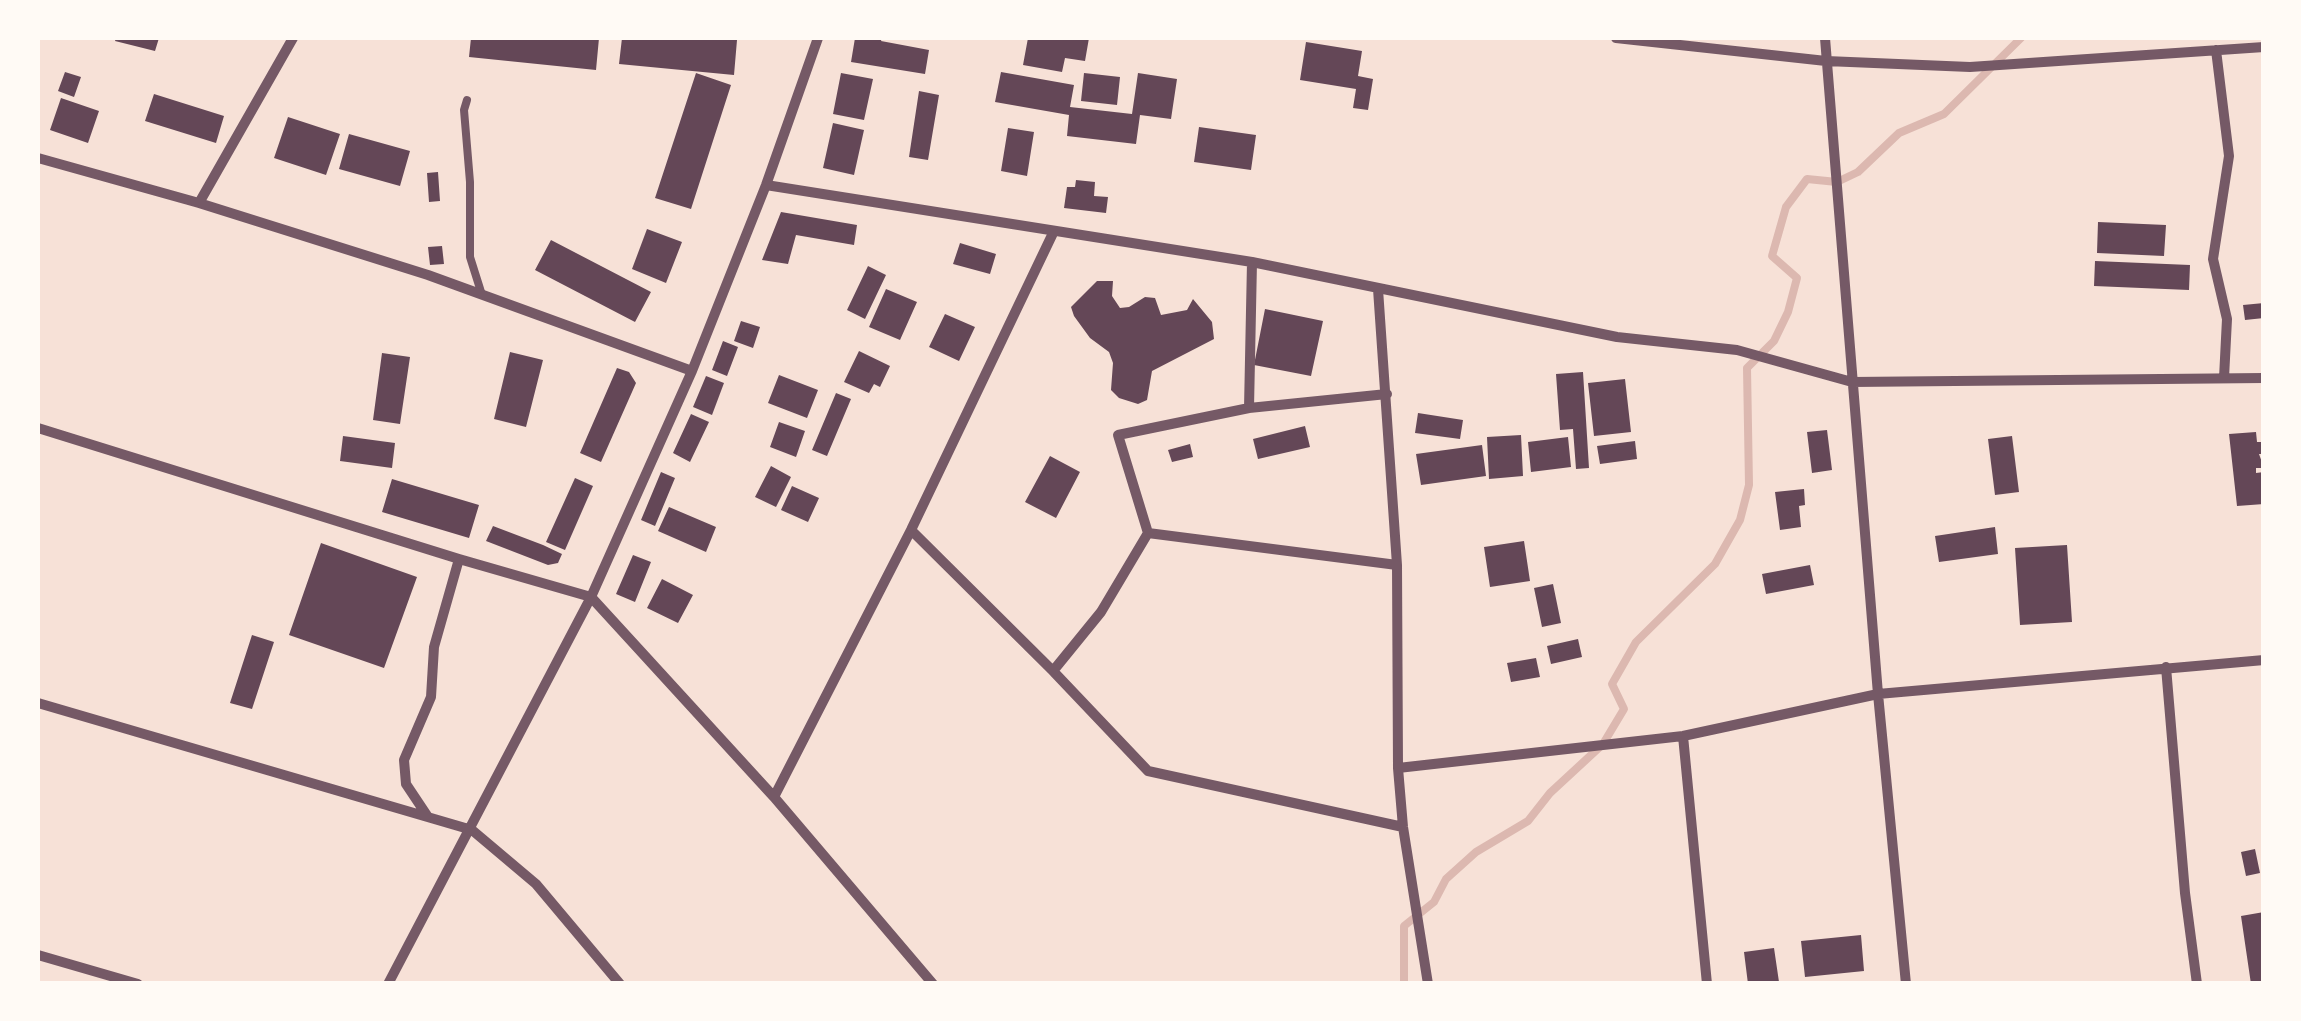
<!DOCTYPE html>
<style>
body{margin:0}
#map{position:relative;width:2301px;height:1021px;overflow:hidden;background:#f7e1d7;font-family:Merriweather,serif}
canvas{display:block}
.frame{position:absolute;inset:0;border:40px solid #fffaf5;pointer-events:none}
</style>
<div id="map">
<canvas width="2301" height="1021"></canvas>
<div class="frame"></div>
</div>
<script>
const context = document.querySelector('canvas').getContext('2d');
context.lineJoin = 'round';
const poly = rows => new Path2D(rows.map(r => 'M' + r).join(''));
function trace(path, color, width, dash) { context.strokeStyle = color; context.lineWidth = width; context.lineCap = dash ? 'butt' : 'round'; context.setLineDash(dash || []); context.stroke(path); }
function fillPath(path, color) { context.fillStyle = color; context.fill(path, 'evenodd'); }
trace(poly([
 [1404,984,1404,926,1434,902,1446,879,1476,852,1528,821,1550,793,1603,744,1624,709,1612,684,1636,642,1715,564,1740,520,1749,485,1747,368,1774,341,1788,312,1797,278,1772,256,1786,207,1807,179,1837,182,1858,172,1899,133,1944,114,2021,38]
]), '#dcb8b0', 8);
fillPath(poly([
 [116,38,159,38,155,51,115,41],
 [471,38,599,38,596,70,469,57],
 [622,38,737,40,734,75,619,64],
 [855,38,882,38,881,41,929,50,925,74,851,62],
 [1028,38,1089,38,1085,61,1065,58,1062,72,1023,65],
 [1306,42,1362,51,1358,76,1373,79,1368,110,1353,108,1356,89,1300,80],
 [65,72,81,77,74,97,58,91],
 [1001,72,1074,85,1070,107,1132,114,1138,73,1177,79,1171,119,1140,115,1136,144,1067,136,1069,115,995,102],
 [696,73,731,85,691,209,655,198],
 [841,73,873,79,864,120,833,114],
 [1084,73,1120,77,1117,105,1081,101],
 [919,91,939,95,928,160,909,157],
 [154,94,224,116,216,143,145,121],
 [61,98,99,111,88,143,50,130],
 [288,117,340,134,326,175,274,158],
 [833,123,864,130,854,175,823,168],
 [1199,127,1256,135,1251,170,1194,162],
 [1008,128,1034,132,1027,176,1001,171],
 [349,134,410,151,400,186,339,169],
 [438,172,440,201,429,202,427,173],
 [1076,180,1095,182,1094,196,1108,197,1106,213,1064,208,1067,187,1075,187],
 [781,212,857,225,854,245,796,235,788,264,762,260],
 [2098,222,2166,225,2164,256,2097,253],
 [647,229,682,242,666,283,632,269],
 [551,240,651,292,635,322,535,270],
 [960,243,996,254,990,274,953,264],
 [442,246,444,264,430,265,428,247],
 [2095,261,2190,265,2189,290,2094,286],
 [868,266,886,275,865,319,847,310],
 [1097,281,1113,281,1112,296,1120,308,1129,307,1145,297,1155,298,1161,315,1187,310,1193,299,1212,322,1214,339,1152,371,1147,400,1138,404,1119,398,1111,390,1113,363,1109,352,1090,338,1074,316,1071,307],
 [886,289,917,302,900,340,869,327],
 [2264,303,2264,318,2245,320,2243,305],
 [1265,309,1323,321,1311,376,1254,365],
 [945,314,975,327,959,361,929,347],
 [741,321,760,327,753,348,734,341],
 [723,341,738,347,727,376,712,370],
 [859,351,890,366,880,387,874,384,869,393,844,382],
 [510,352,543,360,526,427,494,419],
 [382,353,410,357,400,424,373,420],
 [617,368,629,372,636,383,601,462,580,453],
 [1583,372,1589,468,1576,469,1573,429,1560,430,1556,374],
 [779,375,818,390,807,418,768,403],
 [706,376,724,383,712,415,693,407],
 [1625,379,1631,432,1594,436,1588,383],
 [836,393,851,399,827,456,812,450],
 [1418,413,1463,420,1460,439,1415,433],
 [691,414,709,422,690,462,673,453],
 [779,422,805,431,796,457,770,447],
 [1305,426,1310,447,1258,459,1253,439],
 [1827,430,1832,470,1812,473,1807,432],
 [2256,432,2257,442,2264,442,2264,454,2259,454,2264,468,2256,468,2256,473,2264,472,2264,504,2237,506,2229,434],
 [1521,435,1523,476,1489,479,1487,437],
 [343,436,395,443,392,468,340,461],
 [2012,436,2019,492,1995,495,1988,439],
 [1568,437,1571,467,1531,472,1528,442],
 [1635,441,1637,459,1600,464,1597,446],
 [1190,444,1193,457,1172,462,1168,450],
 [1482,445,1486,476,1421,485,1416,454],
 [1050,456,1080,472,1056,518,1025,502],
 [771,466,791,477,776,507,755,497],
 [661,472,675,478,655,526,641,520],
 [575,478,593,486,565,550,546,542],
 [392,479,479,505,469,538,382,512],
 [792,486,819,498,808,522,781,510],
 [1804,489,1805,505,1799,506,1801,527,1780,530,1775,492],
 [669,507,716,527,706,552,658,531],
 [493,526,543,545,562,554,558,563,548,565,486,541],
 [1995,527,1998,554,1939,562,1935,536],
 [1524,541,1530,581,1490,587,1484,547],
 [321,543,417,577,384,668,289,635],
 [2067,545,2072,622,2020,625,2015,548],
 [633,555,651,562,635,602,616,594],
 [1810,565,1814,585,1766,594,1762,574],
 [662,579,693,595,678,623,647,608],
 [1553,584,1561,623,1542,627,1534,588],
 [252,635,274,642,252,709,230,703],
 [1578,639,1582,657,1551,664,1547,646],
 [1536,658,1540,677,1511,682,1507,663],
 [2255,849,2260,873,2246,876,2241,852],
 [2264,912,2264,984,2251,984,2241,916],
 [1861,935,1864,971,1805,977,1801,941],
 [1774,948,1779,982,1748,984,1744,952]
]), '#644757');
trace(poly([
 [467,100,464,110,470,182,470,257,482,295]
]), '#755966', 8);
trace(poly([
 [1616,38,1826,61,1970,67,2264,47],
 [1825,38,1878,694,1906,984],
 [2216,50,2229,156,2213,259,2227,319,2224,378],
 [38,158,199,203,428,275,692,371],
 [766,185,1252,262,1617,337,1737,350,1852,382,2264,378],
 [199,203,293,38],
 [1378,289,1397,565,1398,768,1403,827,1428,984],
 [1249,408,1252,262],
 [38,428,459,559,591,597,774,797,933,984],
 [911,530,1053,671,1148,771,1403,827],
 [1148,533,1397,565],
 [2166,667,2185,893,2197,984],
 [1053,671,1101,612,1148,533,1118,435,1249,408,1387,394],
 [38,703,472,830,536,884,620,984],
 [1683,736,1707,984],
 [1398,768,1683,736,1878,694,2264,660],
 [774,797,911,530,1054,231],
 [428,817,406,784,404,760,431,697,434,647,459,559],
 [38,955,138,984],
 [388,984,591,597,692,371,766,185,818,38]
]), '#755966', 10);
</script>
